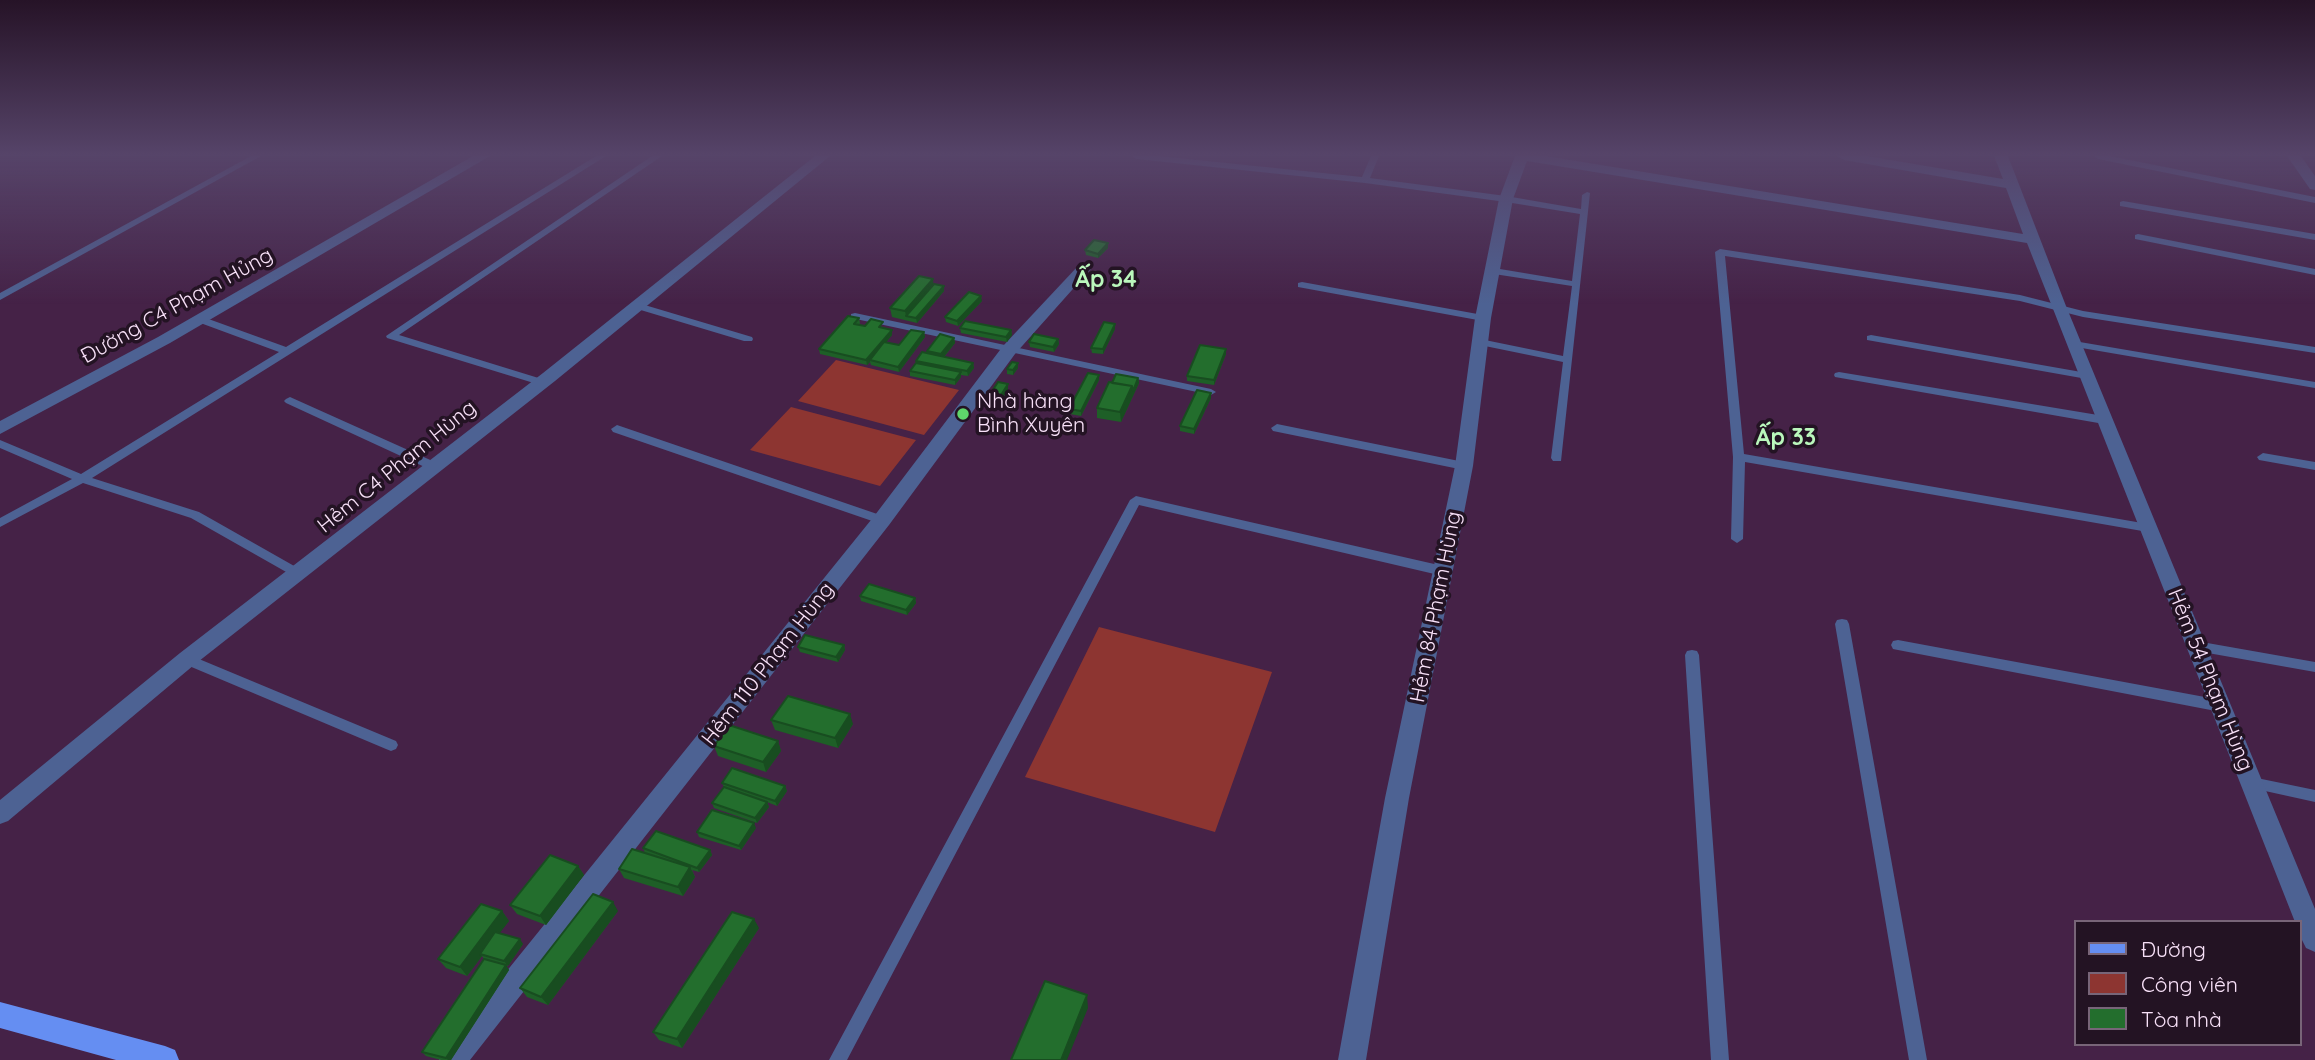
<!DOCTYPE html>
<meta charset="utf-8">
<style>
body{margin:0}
#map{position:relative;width:2315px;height:1060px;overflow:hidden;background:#452247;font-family:Quicksand,sans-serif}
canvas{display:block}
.legend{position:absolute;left:2074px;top:920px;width:228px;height:126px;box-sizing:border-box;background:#231323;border:2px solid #786578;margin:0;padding:9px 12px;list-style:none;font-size:21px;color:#f8e1f8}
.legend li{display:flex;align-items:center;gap:14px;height:35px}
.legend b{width:35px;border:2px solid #786578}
</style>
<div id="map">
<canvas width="2315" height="1060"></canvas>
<ul class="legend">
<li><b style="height:9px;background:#658ef2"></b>Đường</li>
<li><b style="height:19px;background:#8d3531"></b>Công viên</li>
<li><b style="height:19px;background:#236e2d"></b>Tòa nhà</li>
</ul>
</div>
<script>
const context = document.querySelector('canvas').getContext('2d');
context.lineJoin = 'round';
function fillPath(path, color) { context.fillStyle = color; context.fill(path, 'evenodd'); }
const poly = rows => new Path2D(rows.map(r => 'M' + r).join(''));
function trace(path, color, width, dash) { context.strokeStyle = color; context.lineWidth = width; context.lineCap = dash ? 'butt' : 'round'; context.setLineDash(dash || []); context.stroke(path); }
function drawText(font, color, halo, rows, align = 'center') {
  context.font = font + ' Quicksand,sans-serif'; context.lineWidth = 7; context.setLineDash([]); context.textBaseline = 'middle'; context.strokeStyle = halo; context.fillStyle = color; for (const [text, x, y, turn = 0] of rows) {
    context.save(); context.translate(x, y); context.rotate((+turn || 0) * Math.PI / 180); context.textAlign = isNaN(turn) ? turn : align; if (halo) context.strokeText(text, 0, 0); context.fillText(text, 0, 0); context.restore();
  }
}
fillPath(poly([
 [836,360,959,390,924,435,798,401],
 [791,407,916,440,880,486,750,450],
 [1099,627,1272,672,1215,832,1025,777]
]), '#8d3531');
fillPath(poly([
 [251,156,261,156,0,300,0,293,251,156],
 [596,156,606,156,92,478,199,512,303,571,305,574,303,577,295,577,191,518,83,483,0,527,0,518,72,479,0,448,0,440,81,474,279,352,195,321,195,317,203,317,286,347,596,156],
 [652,156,662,156,399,335,545,380,546,382,545,384,537,384,387,338,386,336,652,156],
 [1132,156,1159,156,1362,177,1371,156,1379,156,1370,178,1506,196,1581,209,1582,195,1587,192,1590,193,1561,461,1553,461,1551,458,1563,362,1480,345,1475,342,1480,339,1563,356,1572,286,1494,274,1489,271,1494,268,1572,281,1580,214,1506,202,1365,183,1136,159,1132,156],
 [2094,156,2110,156,2315,197,2315,203,2098,159,2094,156],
 [2123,201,2315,234,2315,240,2120,206,2120,202,2123,201],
 [2138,234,2315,269,2315,275,2135,239,2135,235,2138,234],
 [1720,249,2020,295,2083,311,2315,347,2315,353,2083,317,2020,301,1725,256,1744,454,2148,524,2154,528,2148,532,1745,462,1743,539,1737,543,1731,539,1733,457,1715,252,1720,249],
 [1302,282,1483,315,1488,318,1483,321,1298,287,1298,283,1302,282],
 [638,303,752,337,753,339,752,341,744,341,634,308,634,304,638,303],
 [855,313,1211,389,1216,392,1211,395,851,318,851,314,855,313],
 [1871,335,2087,373,2092,376,2087,379,1867,340,1867,336,1871,335],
 [2074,341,2315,382,2315,388,2070,346,2069,344,2074,341],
 [1839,372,2104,416,2110,420,2104,424,1835,377,1834,375,1835,373,1839,372],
 [290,397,437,463,439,466,437,469,429,469,286,403,284,401,286,399,290,397],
 [1277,424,1464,462,1470,466,1464,470,1273,431,1271,428,1277,424],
 [617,425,886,517,888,520,886,523,878,523,613,432,611,429,617,425],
 [2263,453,2315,462,2315,470,2259,460,2257,457,2263,453],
 [1136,496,1443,566,1447,568,1449,571,1447,574,1443,576,1139,505,847,1060,829,1060,1130,500,1136,496],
 [1842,619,1847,620,1849,624,1927,1060,1909,1060,1835,624,1837,620,1842,619],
 [1898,640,2221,700,2226,702,2228,706,2226,710,2221,712,1898,650,1893,649,1891,645,1893,641,1898,640],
 [2196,641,2315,662,2315,672,2191,650,2189,646,2191,642,2196,641],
 [1692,650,1697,651,1699,655,1729,1060,1711,1060,1685,655,1687,651,1692,650],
 [187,654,396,741,398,745,396,749,391,751,386,749,182,663,180,659,182,655,187,654],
 [2252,777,2315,790,2315,802,2247,787,2245,783,2247,779,2252,777]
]), '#4d6293');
fillPath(poly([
 [473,156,490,156,170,343,0,434,0,421,158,337,473,156],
 [815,156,830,156,555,381,194,665,8,821,0,824,0,800,180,653,543,373,815,156],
 [1515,156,1546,156,2023,234,2006,188,1844,160,1837,156,1867,156,2003,179,1994,156,2008,156,2066,306,2315,909,2315,952,2306,948,2302,940,2299,922,2295,922,2027,243,1527,161,1513,199,1491,318,1473,466,1409,798,1366,1060,1338,1060,1385,798,1455,466,1475,318,1499,199,1515,156],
 [2287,156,2301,156,2315,176,2315,190,2310,189,2287,156],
 [1083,264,1091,269,1088,272,1015,354,889,525,470,1060,439,1060,443,1050,875,515,1003,346,1078,266,1083,264]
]), '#4d6293');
fillPath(poly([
 [0,1002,165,1046,175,1050,179,1060,116,1060,0,1028,0,1002]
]), '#658ef2');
fillPath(poly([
 [1108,243,1108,248,1098,258,1086,255,1085,250],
 [934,284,944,286,944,291,917,323,892,317,890,308],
 [982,301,958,326,946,322,945,317],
 [859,318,860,323,859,325,884,327,883,328,892,330,892,335,886,342,899,345,924,332,925,337,899,372,871,365,870,362,867,365,820,354,819,349],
 [960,328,1011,330,1012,335,1007,342,961,333],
 [1115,329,1103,354,1092,353,1091,348],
 [954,338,955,343,944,357,973,363,974,368,968,376,961,375,961,377,955,385,910,376,910,371,916,363,916,361,928,353,927,351],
 [1058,339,1059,344,1054,352,1030,347,1029,342],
 [1226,349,1226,354,1214,385,1187,381,1187,376],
 [1018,368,1013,375,1007,374,1007,369],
 [1099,375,1099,380,1081,416,1070,414,1069,409],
 [1138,378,1139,383,1121,422,1097,418,1097,408,1112,383],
 [1008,384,1008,389,1002,400,992,398,991,393],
 [1211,398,1194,434,1180,431,1180,426],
 [860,596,915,598,916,603,907,615,861,601],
 [844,645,845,650,838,662,800,652,798,647],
 [771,720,853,724,838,748,775,730],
 [778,741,781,751,766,772,718,756,714,746],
 [722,783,785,786,787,791,777,806,767,802,769,807,757,823,714,808,712,803,724,787],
 [756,828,741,850,699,837,697,832],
 [643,848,710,850,712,855,699,872,692,870,695,877,683,896,624,878,619,869,645,853],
 [578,866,584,875,546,925,517,914,510,905],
 [502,911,509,921,499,933,523,944,508,966,506,965,509,970,451,1060,441,1060,426,1056,422,1052,501,964,484,959,482,956,467,976,446,968,438,959],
 [618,911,548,1005,527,997,520,988],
 [759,928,682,1048,659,1040,653,1032]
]), '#1e5f27');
fillPath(poly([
 [1108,243,1108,248,1098,258,1098,254],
 [933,279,934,289,906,316,907,321,905,311],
 [944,286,944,291,917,323,916,318],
 [981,296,982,301,958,326,957,321],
 [1115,324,1115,329,1103,354,1103,349],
 [892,330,892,335,871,361,870,360,870,362,867,365,866,360],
 [1011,330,1012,335,1007,342,1006,337],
 [924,332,925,337,899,372,898,367],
 [954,338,955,343,942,359,941,354],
 [1058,339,1059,344,1054,352,1053,347],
 [1226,349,1226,354,1214,385,1214,380],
 [973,363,974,368,968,376,967,371],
 [1018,363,1018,368,1013,375,1013,370],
 [961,372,961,377,955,385,955,380],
 [1099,375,1099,380,1081,416,1081,411],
 [1138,378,1139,383,1121,422,1120,412,1132,386],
 [1008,384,1008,389,1002,400,1001,395],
 [1211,393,1211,398,1194,434,1194,429],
 [915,598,916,603,907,615,906,610],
 [844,645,845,650,838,662,836,657],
 [850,714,853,724,838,748,835,738],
 [778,741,781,751,766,772,763,762],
 [785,786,787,791,777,806,775,801],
 [767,802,769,807,757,823,755,818],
 [754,823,756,828,741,850,739,846],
 [710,850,712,855,699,872,697,868],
 [578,866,584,875,546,925,540,916],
 [690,867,695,877,683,896,678,887],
 [613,902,618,911,548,1005,541,997],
 [502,911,509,921,483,955,480,954,482,956,467,976,460,967],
 [754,919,759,928,682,1048,677,1039],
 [520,939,523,944,508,966,504,961],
 [506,965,509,970,451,1060,448,1060,446,1058],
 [1087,995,1088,1008,1067,1060,1061,1060]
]), '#184d20');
const building = poly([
 [1094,240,1108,243,1098,254,1085,250,1094,240],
 [919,276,933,279,905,311,890,308,919,276],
 [934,284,944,286,916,318,906,316,934,284],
 [969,292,981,296,957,321,945,317,969,292],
 [848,316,859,318,854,324,865,326,871,319,883,322,879,327,892,330,866,360,819,349,848,316],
 [965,321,1011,330,1006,337,960,328,965,321],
 [1104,322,1115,324,1103,349,1091,348,1104,322],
 [911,330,924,332,898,367,870,360,884,342,899,345,911,330],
 [940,334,954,338,941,354,927,351,940,334],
 [1034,334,1058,339,1053,347,1029,342,1034,334],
 [1200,345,1226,349,1214,380,1187,376,1200,345],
 [922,352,973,363,967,371,916,361,922,352],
 [1012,362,1018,363,1013,370,1007,369,1012,362],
 [916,363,961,372,955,380,910,371,916,363],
 [1088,373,1099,375,1081,411,1069,409,1088,373],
 [1116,374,1138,378,1133,391,1132,386,1112,383,1116,374],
 [998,382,1008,384,1001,395,991,393,998,382],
 [1109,382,1132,386,1120,412,1097,408,1109,382],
 [1197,390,1211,393,1194,429,1180,426,1197,390],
 [869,584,915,598,906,610,860,596,869,584],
 [805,635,844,645,836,657,798,647,805,635],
 [788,696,850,714,835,738,771,720,788,696],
 [729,725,778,741,763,762,714,746,729,725],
 [732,768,785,786,775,801,722,783,732,768],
 [724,787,767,802,755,818,712,803,724,787],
 [712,810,754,823,739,846,697,832,712,810],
 [656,831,710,850,697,868,643,848,656,831],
 [632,849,690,867,678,887,619,869,632,849],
 [550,855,578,866,540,916,510,905,550,855],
 [593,894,613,902,541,997,520,988,593,894],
 [481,904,502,911,460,967,438,959,481,904],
 [732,912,754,919,677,1039,653,1032,732,912],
 [495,932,520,939,504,961,480,954,495,932],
 [484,959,506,965,446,1058,422,1052,484,959],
 [1045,981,1087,995,1061,1060,1011,1060,1045,981]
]);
fillPath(building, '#236e2d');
trace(building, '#184d20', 2);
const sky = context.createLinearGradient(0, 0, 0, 304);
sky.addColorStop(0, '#261327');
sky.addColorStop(0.51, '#564469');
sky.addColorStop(1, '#56446900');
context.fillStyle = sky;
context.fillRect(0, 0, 2315, 304);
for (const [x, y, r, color] of [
 [963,414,7,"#5fd56b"]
]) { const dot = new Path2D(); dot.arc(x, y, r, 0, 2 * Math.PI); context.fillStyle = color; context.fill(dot); trace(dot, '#231323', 2.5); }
drawText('21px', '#f8e1f8', '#231323', [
 ["Đường C4 Phạm Hủng",177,306,-29],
 ["Hẻm C4 Phạm Hùng",397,467,-39],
 ["Hẻm 84 Phạm Hùng",1436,607,-79],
 ["Hẻm 110 Phạm Hùng",768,664,-52],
 ["Hẻm 54 Phạm Hùng",2210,680,68]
]);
drawText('21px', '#f8e1f8', '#231323', [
 ["Nhà hàng",977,402],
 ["Bình Xuyên",977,426]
], 'left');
drawText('bold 23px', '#baf7bc', '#231323', [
 ["Ấp 34",1106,280],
 ["Ấp 33",1786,438]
]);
</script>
